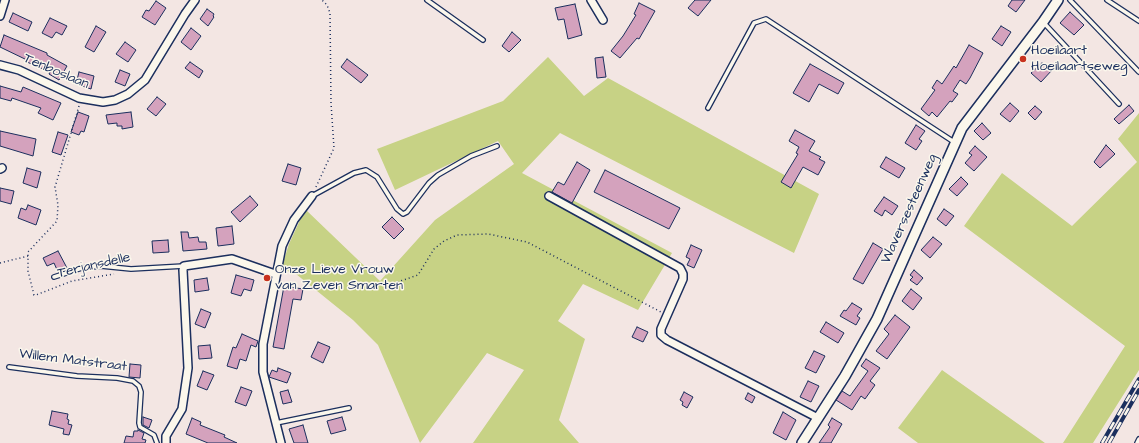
<!DOCTYPE html>
<style>
body{margin:0}
canvas{display:block;background:#f3e6e3}
</style>
<canvas width="1139" height="443"></canvas>
<script>
const context = document.querySelector('canvas').getContext('2d');
context.lineJoin = 'round';
function fillPath(path, color) { context.fillStyle = color; context.fill(path, 'evenodd'); }
const poly = rows => new Path2D(rows.map(r => 'M' + r).join(''));
function trace(path, color, width, dash) { context.strokeStyle = color; context.lineWidth = width; context.lineCap = dash ? 'butt' : 'round'; context.setLineDash(dash || []); context.stroke(path); }
function drawText(font, color, halo, rows, align = 'center') {
  context.font = font + ' "Architects Daughter",sans-serif'; context.lineWidth = 3; context.setLineDash([]); context.textBaseline = 'middle'; context.strokeStyle = halo; context.fillStyle = color; for (const [text, x, y, turn = 0] of rows) {
    context.save(); context.translate(x, y); context.rotate((+turn || 0) * Math.PI / 180); context.textAlign = isNaN(turn) ? turn : align; if (halo) context.strokeText(text, 0, 0); context.fillText(text, 0, 0); context.restore();
  }
}
fillPath(poly([
 [548,57,584,96,608,78,819,194,794,253,560,133,522,173,672,253,638,310,583,284,558,321,585,339,559,420,579,443,473,443,524,370,487,353,420,443,378,345,353,320,296,274,281,269,289,244,305,209,380,281,435,220,514,164,498,141,395,190,377,149,503,101],
 [1139,113,1139,370,1093,443,1063,443,1125,346,964,226,1002,173,1072,226,1137,162,1118,139],
 [942,370,1045,443,918,443,898,428]
]), '#c7d285');
const building = poly([
 [695,0,711,0,698,16,688,8,695,0],
 [1012,0,1025,0,1016,12,1008,6,1012,0],
 [156,1,166,8,155,25,142,17,146,10,149,11,156,1],
 [639,3,655,11,639,39,637,38,620,58,611,51,623,36,636,15,634,14,639,3],
 [575,4,582,35,568,39,564,19,558,20,555,8,575,4],
 [207,9,214,14,213,16,214,17,208,26,200,19,207,9],
 [1070,12,1084,25,1074,35,1060,23,1070,12],
 [13,13,32,22,28,31,9,22,13,13],
 [50,18,67,26,62,35,56,32,52,38,42,33,50,18],
 [96,26,106,32,94,52,85,47,96,26],
 [1001,26,1011,32,1002,46,992,39,1001,26],
 [191,28,201,36,191,50,181,42,191,28],
 [512,32,521,40,509,52,502,46,512,32],
 [4,35,47,53,47,55,67,66,59,80,49,74,50,72,27,62,27,60,0,47,4,35],
 [125,42,136,50,128,62,116,54,125,42],
 [969,45,983,53,970,78,966,84,960,80,953,91,958,94,952,102,950,101,937,117,932,112,929,116,921,109,935,90,932,88,937,80,942,84,954,66,956,68,969,45],
 [603,57,606,77,597,78,595,58,603,57],
 [347,59,368,75,361,83,341,67,347,59],
 [190,62,203,71,199,78,185,68,190,62],
 [1042,63,1046,67,1048,65,1053,69,1041,82,1031,73,1042,63],
 [810,64,844,83,838,94,819,84,809,102,793,93,810,64],
 [120,70,130,74,125,86,115,82,120,70],
 [79,72,94,76,91,89,76,84,79,72],
 [0,86,21,92,23,87,61,103,53,120,38,113,41,108,12,98,11,101,0,98,0,86],
 [157,97,166,104,156,116,147,109,157,97],
 [1010,103,1019,111,1010,122,1000,114,1010,103],
 [1129,105,1134,111,1119,124,1114,119,1129,105],
 [1035,106,1042,112,1035,120,1028,113,1035,106],
 [78,112,89,116,84,132,81,131,79,135,71,132,78,112],
 [131,112,133,127,122,129,122,126,117,126,117,123,108,124,106,115,131,112],
 [982,123,991,133,983,140,974,131,982,123],
 [916,125,925,131,919,139,922,141,916,150,905,143,916,125],
 [795,130,815,141,809,151,821,157,819,159,825,162,818,175,803,167,791,188,781,182,798,154,796,153,799,147,789,141,795,130],
 [0,131,36,139,33,156,0,146,0,131],
 [58,132,68,135,61,155,52,152,58,132],
 [1106,145,1115,154,1100,168,1094,162,1106,145],
 [975,146,987,157,974,171,965,163,972,155,969,153,975,146],
 [886,157,905,168,899,178,880,167,886,157],
 [577,162,590,170,572,203,552,192,558,182,564,185,577,162],
 [288,164,301,168,296,185,282,181,288,164],
 [27,168,41,172,37,188,23,183,27,168],
 [605,170,680,208,669,229,594,192,605,170],
 [961,177,968,184,957,196,949,189,961,177],
 [0,188,14,191,11,204,0,201,0,188],
 [250,196,258,205,240,222,231,212,250,196],
 [884,197,898,206,892,215,885,210,882,216,874,211,884,197],
 [28,205,41,210,36,225,18,218,21,208,26,210,28,205],
 [944,209,954,216,946,226,937,219,944,209],
 [392,217,404,229,394,239,382,227,392,217],
 [232,226,234,244,218,246,216,228,232,226],
 [181,232,188,232,189,238,198,237,199,242,206,242,207,249,183,251,181,232],
 [933,237,942,244,930,258,921,250,933,237],
 [168,240,169,252,153,253,152,241,168,240],
 [873,243,883,249,863,284,853,279,873,243],
 [691,245,702,250,694,268,687,265,690,259,686,257,691,245],
 [58,251,67,268,58,272,54,263,47,266,43,258,58,251],
 [914,270,923,278,917,285,910,280,913,277,910,275,914,270],
 [236,275,254,280,251,291,244,289,241,296,231,293,236,275],
 [207,278,209,290,195,292,194,280,207,278],
 [284,286,303,289,301,300,293,299,284,349,273,347,284,286],
 [911,289,922,298,913,310,902,301,911,289],
 [852,303,862,309,857,316,860,318,856,325,840,316,844,310,846,311,852,303],
 [201,309,211,313,205,328,195,324,201,309],
 [895,315,910,327,887,359,876,351,889,334,884,329,895,315],
 [826,322,844,333,838,343,820,332,826,322],
 [637,327,648,332,643,342,632,337,637,327],
 [242,334,258,341,256,347,251,345,246,361,240,359,237,369,227,366,233,347,236,348,242,334],
 [318,342,330,347,323,363,311,357,318,342],
 [210,345,212,358,199,359,198,346,210,345],
 [814,351,825,356,816,373,805,368,814,351],
 [866,359,880,368,870,381,875,385,865,399,861,396,852,410,836,400,842,391,850,396,868,371,861,366,866,359],
 [130,364,141,365,140,378,129,377,130,364],
 [278,368,291,373,287,383,269,377,272,370,277,372,278,368],
 [203,371,214,375,207,390,197,386,203,371],
 [808,381,819,386,811,402,800,397,808,381],
 [241,387,252,391,246,406,235,402,241,387],
 [288,390,292,402,283,404,280,392,288,390],
 [684,392,693,397,687,408,682,405,683,402,680,400,684,392],
 [748,393,755,397,752,403,745,399,748,393],
 [52,411,68,414,67,419,69,420,68,424,72,425,69,435,63,434,64,429,49,425,52,411],
 [783,412,796,420,786,440,773,433,783,412],
 [143,417,152,420,149,428,143,425,143,417],
 [342,417,346,430,331,434,327,421,342,417],
 [192,418,201,422,200,425,225,435,224,437,237,443,208,443,186,434,192,418],
 [832,418,842,424,831,443,819,443,830,427,828,425,832,418],
 [303,425,308,443,294,443,289,429,303,425],
 [138,430,144,433,142,439,146,440,145,443,124,443,126,436,133,437,134,431,138,431,138,430]
]);
fillPath(building, '#d4a2bd');
trace(building, '#1b2f5e', 1);
const service = poly([
 [427,0,483,40],
 [1070,0,1139,72],
 [1107,0,1139,21],
 [1044,23,1119,104],
 [708,108,754,23,766,19,954,142],
 [312,196,354,173,366,170,377,177,397,209,403,214,407,212,429,183,438,175,471,156,497,146],
 [54,277,82,268,101,266,131,269,184,266],
 [9,367,77,376,117,378,133,381,139,386,141,392,139,423,140,427,154,435,157,443],
 [276,423,349,408],
 [1137,443,1139,439]
]);
const minor = poly([
 [591,0,603,20],
 [0,16,5,0],
 [0,65,19,70,79,98,103,102,115,100,128,94,145,80,185,14,195,0],
 [0,169,2,168],
 [549,196,680,268,683,274,683,279,661,329,661,335,667,340,818,418],
 [166,443,166,436,182,409,188,368,183,270,184,266,232,259,275,274],
 [281,443,263,372,263,344,282,246,294,220,312,196]
]);
const tertiary = poly([
 [802,443,845,376,877,319,962,128,1043,22,1058,0]
]);
trace(service, '#1b2f5e', 6);
trace(minor, '#1b2f5e', 10);
trace(tertiary, '#1b2f5e', 12);
trace(poly([
 [79,106,55,187,58,205,57,221,28,252,28,271,34,295,36,295,72,281,114,274],
 [316,187,334,148,331,103,330,13,327,5,322,0],
 [0,263,28,256],
 [386,286,418,275,434,249,444,241,457,235,488,234,527,242,661,312]
]), '#1b2f5e', 1.5, [1, 3]);
trace(service, '#fbf7ec', 3.5);
trace(minor, '#fbf7ec', 7);
trace(tertiary, '#fbf7ec', 9);
const rail = poly([
 [1102,443,1139,379],
 [1109,443,1139,390]
]);
trace(rail, '#1b2f5e', 4);
trace(rail, '#fbf7ec', 2.5, [8]);
for (const [x, y, r, color] of [
 [1023,59,4,"#c8321e"],
 [267,278,4,"#c8321e"]
]) { const dot = new Path2D(); dot.arc(x, y, r, 0, 2 * Math.PI); context.fillStyle = color; context.fill(dot); trace(dot, '#fbf7ec', 1.5); }
drawText('14px', '#1b2f5e', '#fbf7ec', [
 ["Hoeilaart",1031,51],
 ["Hoeilaartseweg",1031,67],
 ["Onze Lieve Vrouw",275,270],
 ["van Zeven Smarten",275,286]
], 'left');
drawText('14px', '#1b2f5e', '#fbf7ec', [
 ["Tenboslaan",56,72,23],
 ["Waversesteenweg",910,209,-66],
 ["Terjansdelle",94,266,-13],
 ["Willem Matstraat",73,361,7]
]);
</script>
